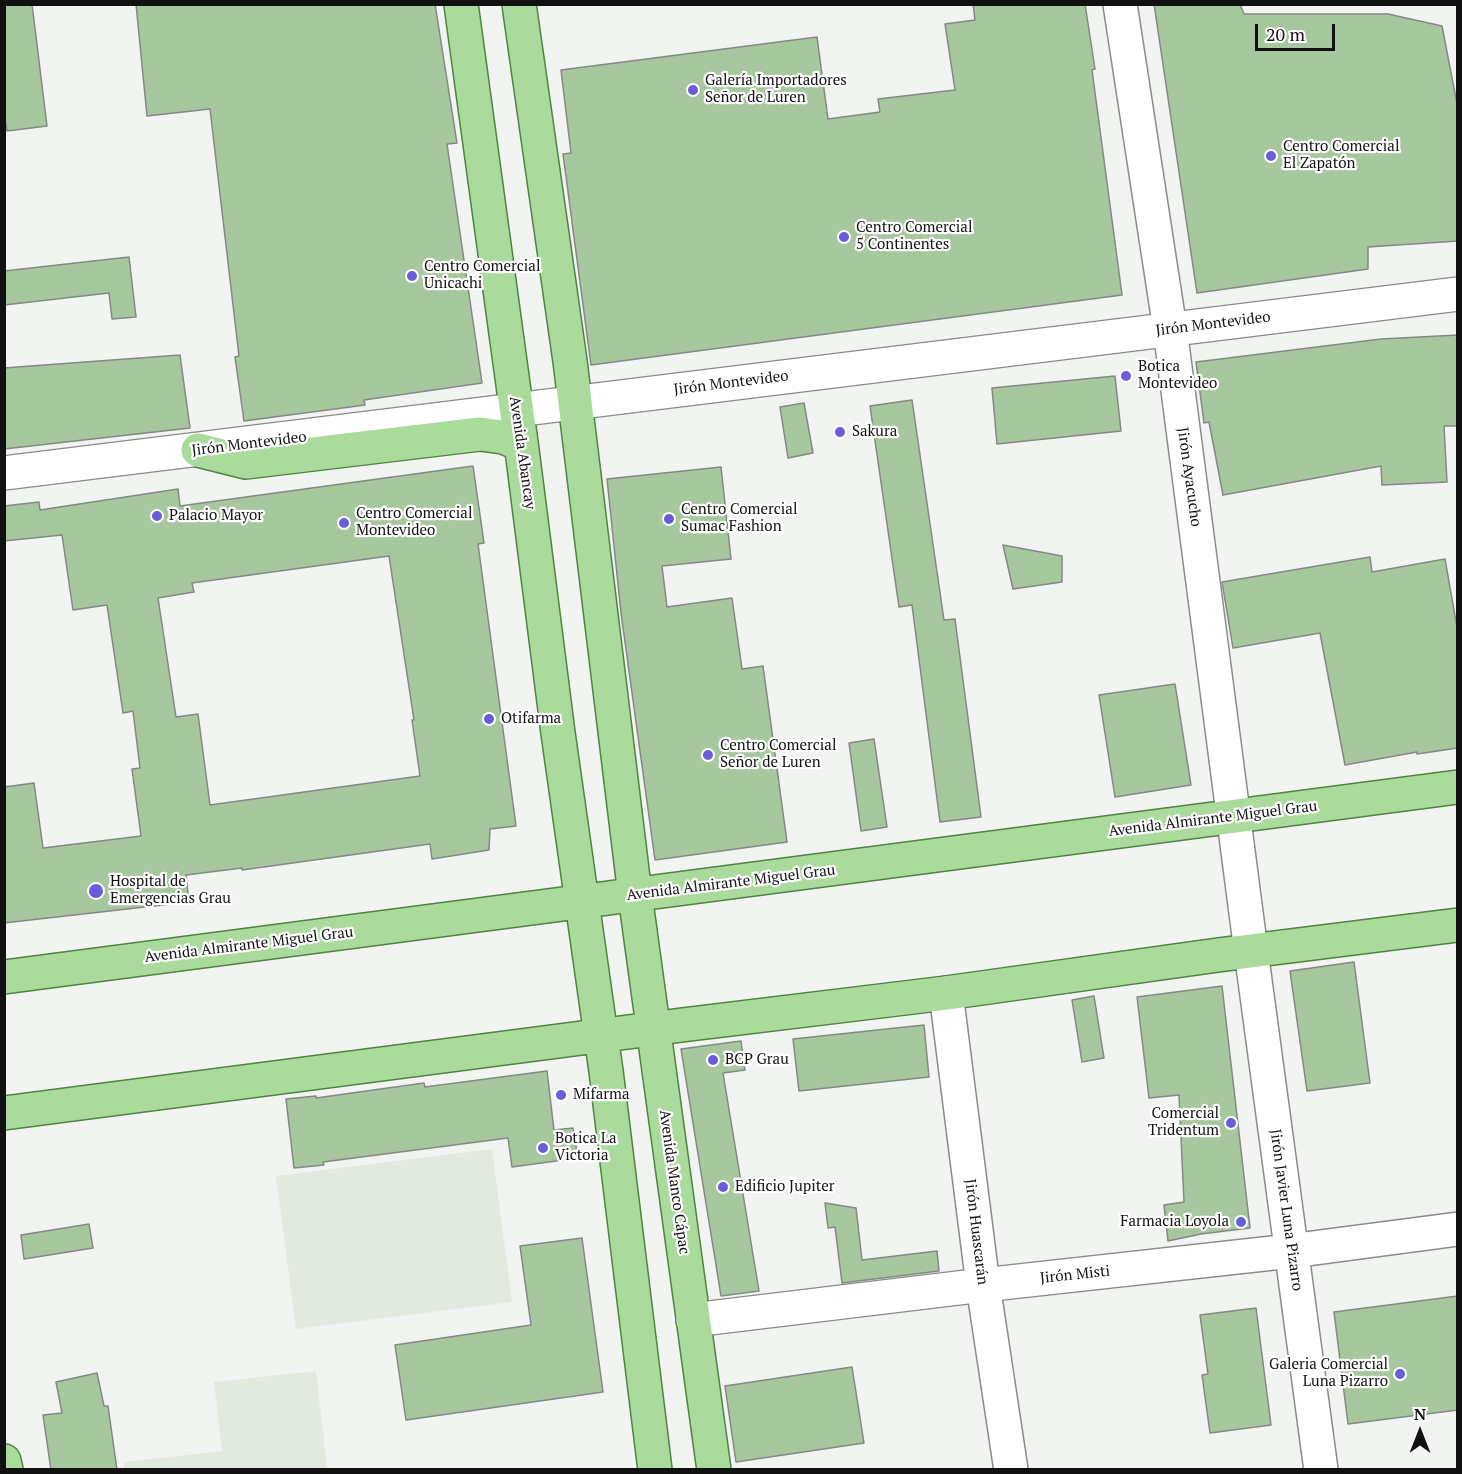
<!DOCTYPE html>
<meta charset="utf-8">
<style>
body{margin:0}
#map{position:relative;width:1462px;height:1474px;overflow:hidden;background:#f1f4f1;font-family:"PT Serif",serif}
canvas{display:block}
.frame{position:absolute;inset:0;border:6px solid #101110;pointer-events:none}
.north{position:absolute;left:1390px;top:1402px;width:60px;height:60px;-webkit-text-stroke:4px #fff;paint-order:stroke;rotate:0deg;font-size:16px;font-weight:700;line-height:24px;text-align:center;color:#101110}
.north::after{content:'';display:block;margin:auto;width:21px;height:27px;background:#101110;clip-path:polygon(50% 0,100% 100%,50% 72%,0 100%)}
.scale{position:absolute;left:1255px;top:24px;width:80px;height:27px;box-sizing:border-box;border:3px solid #101110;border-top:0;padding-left:8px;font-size:18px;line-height:21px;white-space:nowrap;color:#101110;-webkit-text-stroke:4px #fff;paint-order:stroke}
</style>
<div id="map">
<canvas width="1462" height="1474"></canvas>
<div class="frame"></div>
<div class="north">N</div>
<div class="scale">20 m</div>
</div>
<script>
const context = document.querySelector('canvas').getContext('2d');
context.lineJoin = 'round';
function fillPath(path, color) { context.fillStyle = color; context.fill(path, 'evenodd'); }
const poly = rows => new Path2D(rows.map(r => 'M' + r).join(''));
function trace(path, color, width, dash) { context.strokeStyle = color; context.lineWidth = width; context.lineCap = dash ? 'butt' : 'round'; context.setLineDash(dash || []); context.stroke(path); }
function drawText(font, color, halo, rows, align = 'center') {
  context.font = font + ' "PT Serif",serif'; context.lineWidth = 4.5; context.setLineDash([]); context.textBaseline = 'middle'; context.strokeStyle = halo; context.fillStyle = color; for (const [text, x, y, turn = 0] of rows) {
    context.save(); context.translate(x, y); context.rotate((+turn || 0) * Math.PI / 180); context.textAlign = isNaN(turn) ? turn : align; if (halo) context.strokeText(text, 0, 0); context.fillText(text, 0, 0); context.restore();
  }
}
fillPath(poly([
 [492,1149,512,1302,296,1329,276,1176],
 [316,1371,327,1469,124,1469,124,1462,222,1451,214,1382]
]), '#e2eae0');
const building = poly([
 [4,4,32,4,47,126,7,131,4,114,4,4],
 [136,4,435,4,457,143,447,144,482,383,364,400,365,405,244,421,235,357,239,356,210,109,147,116,136,4],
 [973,4,1085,4,1095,69,1092,70,1122,295,591,365,563,154,571,153,561,70,817,37,828,119,880,112,878,99,955,90,945,24,975,20,973,4],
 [1154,4,1240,4,1244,14,1388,14,1442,26,1458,109,1458,241,1368,247,1368,269,1197,293,1154,4],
 [129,257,136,317,112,319,109,293,4,305,4,271,129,257],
 [1458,335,1458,426,1444,426,1447,482,1382,485,1381,466,1223,495,1209,422,1204,423,1196,362,1381,339,1458,335],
 [180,355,190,428,4,449,4,368,180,355],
 [1115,376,1121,431,997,444,992,388,1115,376],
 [912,400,944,620,955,619,981,817,940,822,912,605,899,607,870,406,912,400],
 [804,403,813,453,788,458,780,407,804,403],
 [473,466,484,543,478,544,516,826,490,829,489,850,432,859,430,844,242,870,242,868,186,875,189,902,4,923,4,787,34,783,43,848,141,836,132,769,140,768,133,711,123,713,107,605,73,610,62,535,4,541,4,506,39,502,40,510,178,489,180,506,473,466],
 [389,556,414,720,412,720,420,776,210,805,198,714,176,717,158,598,194,592,192,583,389,556],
 [721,467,731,559,662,566,667,607,732,598,742,669,763,666,787,842,655,860,621,613,607,479,721,467],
 [1003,545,1062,556,1062,582,1013,589,1003,545],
 [1370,557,1372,572,1445,559,1458,633,1458,748,1417,754,1417,752,1345,765,1320,633,1233,648,1222,582,1370,557],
 [1175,684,1191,785,1115,797,1099,695,1175,684],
 [874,739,887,827,861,831,849,743,874,739],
 [1354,962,1370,1083,1307,1091,1290,971,1354,962],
 [1222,986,1250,1228,1201,1234,1168,1241,1164,1205,1184,1202,1179,1095,1149,1098,1137,997,1222,986],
 [1094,996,1104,1058,1082,1062,1072,1000,1094,996],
 [924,1025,929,1077,799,1091,793,1039,924,1025],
 [741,1041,745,1070,723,1073,759,1291,721,1296,681,1049,741,1041],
 [547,1071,554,1130,573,1128,578,1158,512,1167,508,1138,323,1162,324,1165,294,1168,286,1099,316,1096,316,1098,424,1083,425,1087,547,1071],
 [825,1203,856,1208,862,1260,937,1251,939,1271,842,1283,835,1227,828,1228,825,1203],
 [89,1224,93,1248,24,1259,21,1235,89,1224],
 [582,1238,603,1392,406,1420,395,1345,531,1325,520,1246,582,1238],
 [1458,1296,1458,1410,1348,1424,1334,1312,1458,1296],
 [1256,1308,1271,1425,1210,1433,1202,1375,1208,1374,1200,1315,1256,1308],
 [852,1367,864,1443,736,1462,725,1386,852,1367],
 [97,1373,104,1406,108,1406,117,1470,51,1470,43,1415,62,1413,56,1382,97,1373]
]);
fillPath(building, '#a7c79e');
trace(building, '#858885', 1.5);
const minor = poly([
 [1120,4,1170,329,1251,951,1321,1470],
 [4,473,1458,294],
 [946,993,983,1285,1011,1470],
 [693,1320,983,1285,1291,1251,1458,1229]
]);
const major = poly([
 [461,4,522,450,558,733,606,1071,655,1470],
 [519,4,570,361,635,895,714,1470],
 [198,450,246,462,480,434,503,437,521,444],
 [4,977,1458,787],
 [4,1113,682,1025,946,993,1218,955,1458,925],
 [4,1461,6,1470]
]);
trace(minor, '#8a8c89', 36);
trace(major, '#508441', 36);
trace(minor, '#fff', 33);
trace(major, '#abda9d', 33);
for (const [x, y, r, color] of [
 [693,90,6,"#675ed8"],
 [1271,156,6,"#675ed8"],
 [844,237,6,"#675ed8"],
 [412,276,6,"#675ed8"],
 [1126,376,6,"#675ed8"],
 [840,432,6,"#675ed8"],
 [157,516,6,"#675ed8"],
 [669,519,6,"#675ed8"],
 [344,523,6,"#675ed8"],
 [489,719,6,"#675ed8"],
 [708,755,6,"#675ed8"],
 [96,891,8,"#675ed8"],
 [713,1060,6,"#675ed8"],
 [561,1095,6,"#675ed8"],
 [1231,1123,6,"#675ed8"],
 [543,1148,6,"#675ed8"],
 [723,1187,6,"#675ed8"],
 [1241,1222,6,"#675ed8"],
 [1400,1374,6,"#675ed8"]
]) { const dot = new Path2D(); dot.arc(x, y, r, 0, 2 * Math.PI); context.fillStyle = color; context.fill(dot); trace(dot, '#fff', 2); }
drawText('15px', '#101110', '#fff', [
 ["Galería Importadores",705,81],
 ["Señor de Luren",705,98],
 ["Centro Comercial",1283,147],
 ["El Zapatón",1283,164],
 ["Centro Comercial",856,228],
 ["5 Continentes",856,245],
 ["Centro Comercial",424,267],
 ["Unicachi",424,284],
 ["Botica",1138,367],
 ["Montevideo",1138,384],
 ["Sakura",852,432],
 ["Centro Comercial",681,510],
 ["Sumac Fashion",681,527],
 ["Centro Comercial",356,514],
 ["Montevideo",356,531],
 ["Palacio Mayor",169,516],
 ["Otifarma",501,719],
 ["Centro Comercial",720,746],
 ["Señor de Luren",720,763],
 ["Hospital de",110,882],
 ["Emergencias Grau",110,899],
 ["BCP Grau",725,1060],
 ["Mifarma",573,1095],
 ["Comercial",1219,1114,"right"],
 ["Tridentum",1219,1131,"right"],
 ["Botica La",555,1139],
 ["Victoria",555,1156],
 ["Edificio Jupiter",735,1187],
 ["Farmacia Loyola",1229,1222,"right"],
 ["Galeria Comercial",1388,1365,"right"],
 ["Luna Pizarro",1388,1382,"right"]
], 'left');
drawText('15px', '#101110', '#fff', [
 ["Jirón Montevideo",1213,324,-7],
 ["Jirón Montevideo",731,383,-7],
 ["Jirón Montevideo",249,444,-7],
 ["Avenida Abancay",522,453,82],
 ["Jirón Ayacucho",1189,477,82],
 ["Avenida Almirante Miguel Grau",1213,819,-7],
 ["Avenida Almirante Miguel Grau",731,883,-7],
 ["Avenida Almirante Miguel Grau",249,945,-7],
 ["Avenida Manco Cápac",674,1182,82],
 ["Jirón Javier Luna Pizarro",1286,1210,82],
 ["Jirón Huascarán",976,1232,83],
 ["Jirón Misti",1075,1275,-6]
]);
</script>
